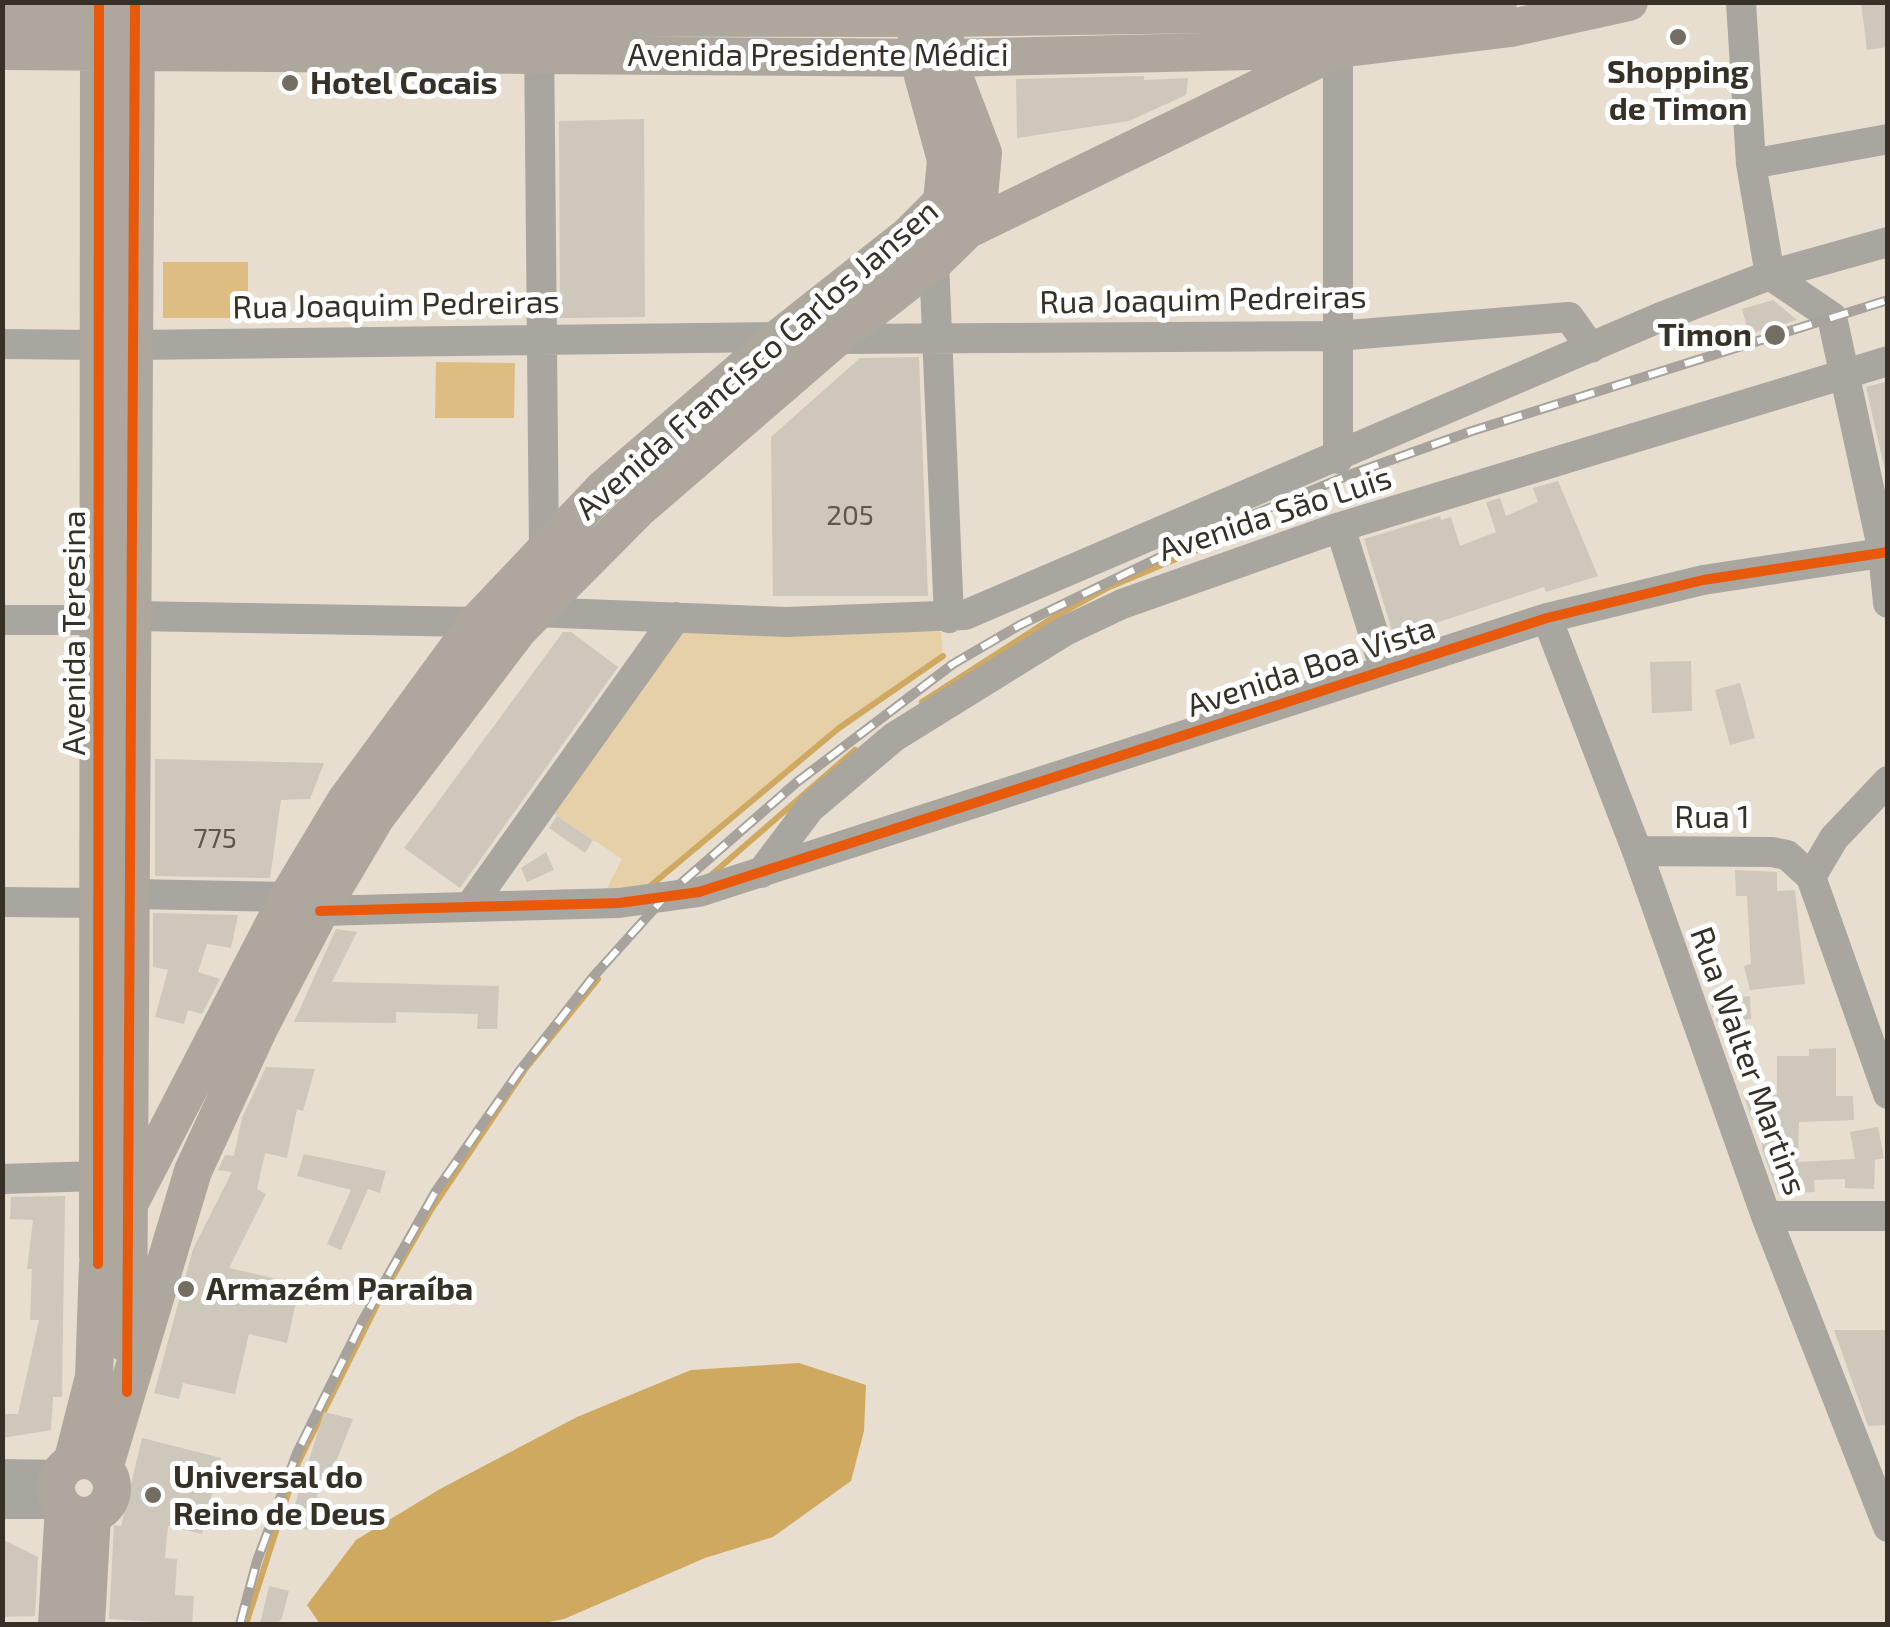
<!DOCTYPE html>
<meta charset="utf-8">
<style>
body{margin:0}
#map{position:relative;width:1890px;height:1627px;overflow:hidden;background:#e7ded0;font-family:"Exo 2",sans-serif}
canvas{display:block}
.frame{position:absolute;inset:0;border:5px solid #363026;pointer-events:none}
</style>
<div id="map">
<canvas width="1890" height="1627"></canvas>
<div class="frame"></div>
</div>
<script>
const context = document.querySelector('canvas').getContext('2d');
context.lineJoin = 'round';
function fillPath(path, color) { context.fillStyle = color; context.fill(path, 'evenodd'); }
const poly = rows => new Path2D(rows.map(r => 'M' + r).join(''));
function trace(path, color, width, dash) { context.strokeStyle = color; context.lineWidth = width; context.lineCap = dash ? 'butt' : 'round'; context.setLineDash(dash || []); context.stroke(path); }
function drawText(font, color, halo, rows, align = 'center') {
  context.font = font + ' "Exo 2",sans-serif'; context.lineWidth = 10; context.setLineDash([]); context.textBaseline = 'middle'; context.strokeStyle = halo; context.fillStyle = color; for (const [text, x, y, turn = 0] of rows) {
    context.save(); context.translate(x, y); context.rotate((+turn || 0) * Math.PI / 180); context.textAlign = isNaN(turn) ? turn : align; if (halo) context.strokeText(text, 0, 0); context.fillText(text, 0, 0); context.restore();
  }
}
fillPath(poly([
 [680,631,941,632,943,656,839,728,644,891,606,890,622,859,550,811]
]), '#e6d0a8');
fillPath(poly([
 [163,262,248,262,248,318,163,318],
 [436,362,515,363,514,418,435,418]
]), '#ddbd82');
fillPath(poly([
 [799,1363,866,1385,864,1431,851,1481,773,1537,705,1558,564,1619,539,1624,320,1624,307,1605,356,1540,440,1489,577,1417,691,1370]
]), '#cea95f');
trace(poly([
 [922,702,1054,617,1107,588,1233,535],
 [710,876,855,750],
 [649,887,839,728,943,656],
 [246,1624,298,1463,379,1301,431,1210,526,1068,598,979]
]), '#cea95f', 6);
fillPath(poly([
 [1861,2,1886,2,1888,47,1867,50],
 [1144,76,1144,80,1188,78,1186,95,1129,121,1017,138,1016,79],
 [644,119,645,317,560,318,559,121],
 [1773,300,1797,320,1749,334,1742,309],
 [919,357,928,596,773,596,771,437,860,358],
 [1888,381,1888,484,1866,387],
 [1558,481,1598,576,1546,592,1544,587,1394,637,1364,539,1440,516,1441,520,1451,517,1460,546,1496,532,1486,502,1500,498,1506,516,1538,502,1533,488],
 [563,632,571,632,618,667,460,888,404,848],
 [1691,661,1692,711,1652,713,1650,662],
 [1740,683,1755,738,1730,745,1715,690],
 [155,759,324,763,310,799,281,800,270,878,155,876],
 [557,816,593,840,585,853,549,828],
 [546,852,554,870,527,882,521,868],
 [1735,870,1777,872,1777,891,1795,890,1805,984,1750,990,1744,966,1751,964,1747,896,1736,896],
 [153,913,238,915,231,948,207,944,198,972,220,979,202,1014,188,1010,184,1024,155,1017,168,970,153,967],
 [336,929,357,932,332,982,499,986,497,1029,477,1029,478,1014,396,1012,396,1023,294,1022],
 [1750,996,1751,1019,1717,1022,1710,1000],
 [1836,1048,1836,1096,1853,1096,1854,1120,1799,1122,1798,1162,1855,1159,1850,1132,1878,1127,1884,1158,1875,1160,1874,1189,1845,1188,1845,1179,1814,1180,1815,1192,1778,1194,1762,1149,1763,1120,1752,1120,1743,1095,1777,1095,1777,1056,1809,1056,1809,1049],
 [266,1067,315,1069,303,1111,297,1109,287,1158,265,1153,257,1189,266,1194,229,1268,300,1284,287,1343,249,1334,235,1394,183,1383,179,1399,154,1393,193,1249,232,1172,218,1170,225,1155,234,1156,242,1118],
 [304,1154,386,1171,380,1193,368,1189,341,1250,327,1244,351,1190,297,1176],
 [65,1196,62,1397,53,1397,51,1430,2,1438,2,1414,18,1414,39,1320,30,1320,32,1269,27,1269,33,1220,10,1219,11,1197],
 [1834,1330,1888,1330,1888,1425,1868,1426],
 [324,1412,353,1419,327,1484,321,1482,307,1530,289,1524],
 [142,1438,221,1458,202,1534,168,1526,165,1558,177,1559,175,1595,194,1596,192,1624,109,1619,114,1525,121,1526],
 [2,1539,38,1557,35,1616,2,1617],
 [269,1586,289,1591,282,1618,277,1624,260,1624]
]), '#cec7bc');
trace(poly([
 [1741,2,1751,164,1770,275,1832,317,1883,552,1888,603],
 [1338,30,1338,459],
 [539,35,544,551],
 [1751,164,1888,139],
 [934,262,949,618],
 [828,335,835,339,1336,336,1569,317,1591,348],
 [2,344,99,345],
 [134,345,780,337],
 [1340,527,1384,667],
 [535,612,786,622,965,615,1661,317,1770,275,1888,242],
 [133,616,477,622],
 [1547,618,1637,851,1766,1216,1888,1527],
 [2,620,99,620],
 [1637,851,1772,852,1787,855,1811,877,1888,1094],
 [761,873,810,808,894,737,1065,631,1122,604,1340,527,1888,361],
 [1811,877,1834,838,1888,781],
 [132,894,288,897],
 [2,902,98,903],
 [471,905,676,617],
 [320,911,619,903,699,892,1547,618,1703,580,1888,552],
 [2,1179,98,1176],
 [1766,1216,1888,1216],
 [2,1474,60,1475],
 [2,1504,61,1504]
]), '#a9a59f', 30);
trace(poly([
 [2,17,944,18,1338,12,1498,2],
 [945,37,947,58,983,153,978,207,967,230],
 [2,51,947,58,1339,49,1511,28,1629,2],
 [98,1256,99,27],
 [128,1345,136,25],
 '56 1488a28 28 0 1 1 56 0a28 28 0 1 1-56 0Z',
 [72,1463,94,1377,98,1264,288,897,345,802,477,622,603,489,780,337,908,236,942,202,946,160,918,57,916,17],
 [104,1468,193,1171,259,1028,320,911,376,817,519,629,638,509,835,339,934,262,967,230,1339,49],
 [57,1624,64,1507],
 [86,1624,92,1515]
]), '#ada79d', 38);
const rail = poly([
 [240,1624,257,1561,297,1453,363,1320,436,1191,518,1073,593,977,663,899,797,782,953,664,1020,625,1216,530,1349,475,1472,431,1888,300]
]);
trace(rail, '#a7a29b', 10);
trace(rail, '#fff', 6, [19]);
trace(poly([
 [320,911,619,903,699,892,1547,618,1703,580,1888,552],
 [98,1264,99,2],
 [127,1392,135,2]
]), '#e8590c', 10);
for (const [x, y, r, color] of [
 [1678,37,10,"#746d62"],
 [290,83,10,"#746d62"],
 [1775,335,12,"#746d62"],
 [186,1289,10,"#746d62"],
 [153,1495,10,"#746d62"]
]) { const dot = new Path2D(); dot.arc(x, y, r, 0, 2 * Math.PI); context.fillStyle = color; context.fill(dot); trace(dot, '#fff', 4); }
drawText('28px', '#5e574d', null, [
 ["205",850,516],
 ["775",215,839]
]);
drawText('32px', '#363026', '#fff', [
 ["Avenida Presidente Médici",818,55],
 ["Rua Joaquim Pedreiras",1203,300,-1],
 ["Rua Joaquim Pedreiras",396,305,-1],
 ["Avenida Francisco Carlos Jansen",757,360,-41],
 ["Avenida São Luis",1275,514,-18],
 ["Avenida Teresina",74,633,-90],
 ["Avenida Boa Vista",1311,667,-18],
 ["Rua 1",1712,817],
 ["Rua Walter Martins",1748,1061,70]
]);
drawText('bold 32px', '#363026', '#fff', [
 ["Shopping",1678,72,"center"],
 ["de Timon",1678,109,"center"],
 ["Hotel Cocais",310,83],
 ["Timon",1752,335,"right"],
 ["Armazém Paraíba",206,1289],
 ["Universal do",173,1477],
 ["Reino de Deus",173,1514]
], 'left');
</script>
